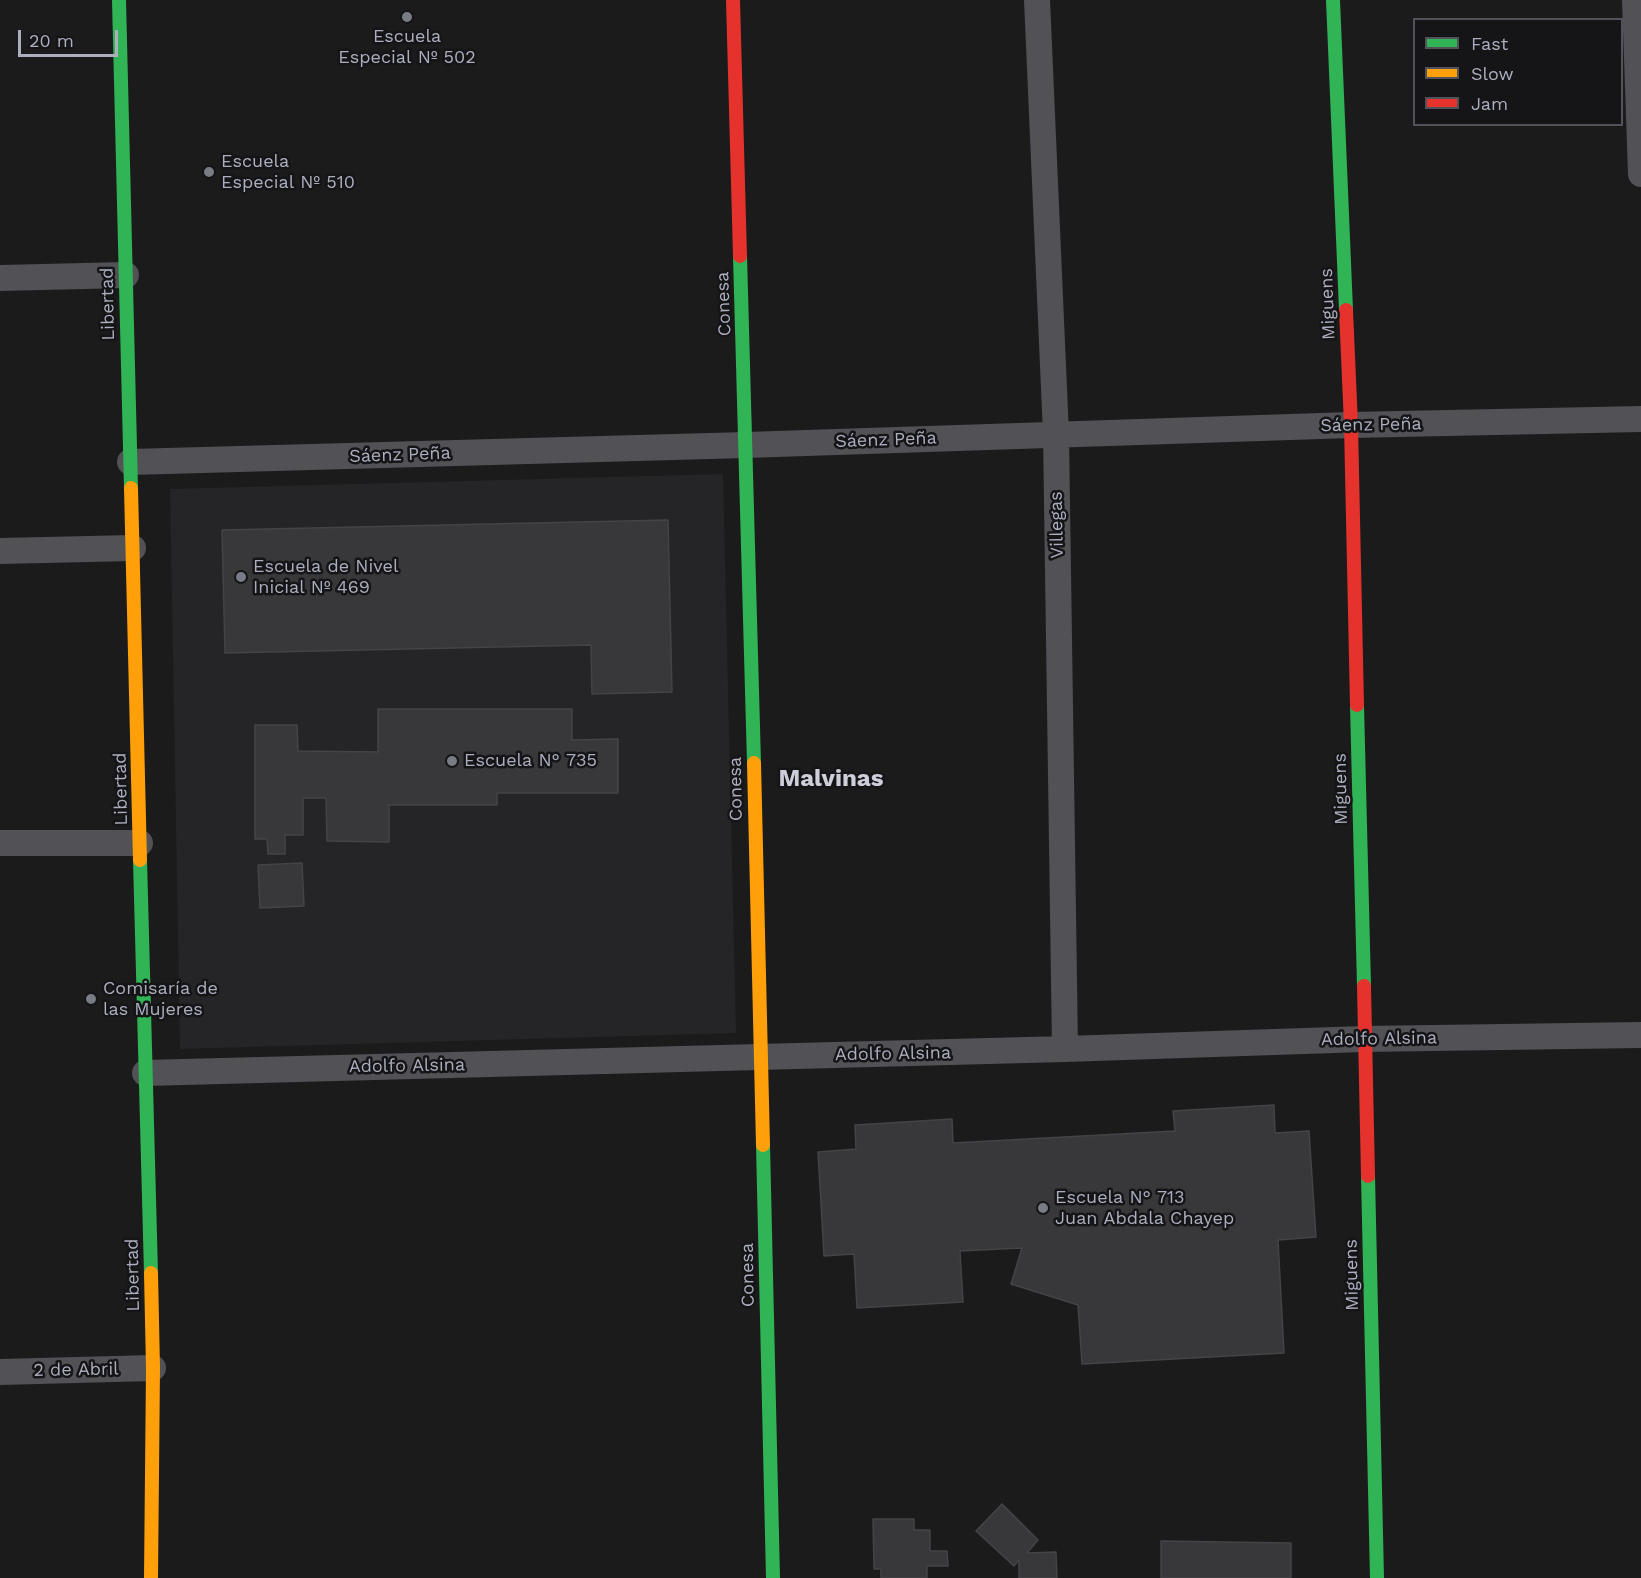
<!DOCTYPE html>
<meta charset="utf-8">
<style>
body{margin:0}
#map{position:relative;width:1641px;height:1578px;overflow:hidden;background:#1b1b1c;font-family:"Work Sans",sans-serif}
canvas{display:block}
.legend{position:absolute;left:1413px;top:18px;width:210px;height:108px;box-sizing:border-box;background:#151518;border:2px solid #51525a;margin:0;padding:8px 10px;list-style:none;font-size:18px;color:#acaebd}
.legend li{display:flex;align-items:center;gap:12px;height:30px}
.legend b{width:30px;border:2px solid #51525a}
.scale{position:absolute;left:18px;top:30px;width:100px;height:27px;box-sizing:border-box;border:3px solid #acaebd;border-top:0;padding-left:8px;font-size:18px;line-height:21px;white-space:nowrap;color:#acaebd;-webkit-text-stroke:4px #151518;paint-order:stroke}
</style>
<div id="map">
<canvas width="1641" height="1578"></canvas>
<ul class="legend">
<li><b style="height:8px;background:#30b455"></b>Fast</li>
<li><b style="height:8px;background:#ff9f0a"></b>Slow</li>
<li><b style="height:8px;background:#e5322d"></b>Jam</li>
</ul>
<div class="scale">20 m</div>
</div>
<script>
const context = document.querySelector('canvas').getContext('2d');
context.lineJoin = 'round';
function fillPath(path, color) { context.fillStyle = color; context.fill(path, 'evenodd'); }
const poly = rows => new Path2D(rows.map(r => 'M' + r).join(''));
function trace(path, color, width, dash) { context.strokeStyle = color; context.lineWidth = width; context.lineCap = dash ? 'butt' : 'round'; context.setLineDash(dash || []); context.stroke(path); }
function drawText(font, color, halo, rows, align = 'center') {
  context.font = font + ' "Work Sans",sans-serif'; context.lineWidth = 5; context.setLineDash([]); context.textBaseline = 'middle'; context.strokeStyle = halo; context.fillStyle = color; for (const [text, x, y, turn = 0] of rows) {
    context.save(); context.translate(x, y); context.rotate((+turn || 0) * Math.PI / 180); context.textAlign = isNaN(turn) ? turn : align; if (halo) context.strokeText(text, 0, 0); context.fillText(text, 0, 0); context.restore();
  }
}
fillPath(poly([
 [723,474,736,1033,180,1049,170,489]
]), '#252528');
const building = poly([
 [668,520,672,692,592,694,591,645,225,653,222,530,668,520],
 [378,709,572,709,572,740,618,739,618,793,497,793,497,805,389,805,389,842,327,841,326,798,303,798,303,835,285,835,285,854,268,854,267,839,255,839,255,725,297,725,298,751,378,752,378,709],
 [302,863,304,906,260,908,258,865,302,863],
 [1274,1105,1275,1133,1309,1131,1316,1237,1278,1240,1284,1353,1082,1364,1078,1305,1011,1284,1022,1248,960,1251,963,1302,857,1308,854,1254,824,1256,818,1152,856,1149,855,1125,952,1119,953,1143,1175,1131,1173,1111,1274,1105],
 [1002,1504,1038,1540,1027,1553,1056,1552,1057,1578,1019,1578,1019,1560,1014,1566,976,1531,1002,1504],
 [873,1519,914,1519,914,1530,930,1530,930,1551,947,1551,948,1566,927,1566,927,1578,881,1578,881,1569,874,1569,873,1519],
 [1161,1541,1291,1543,1291,1578,1161,1578,1161,1541]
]);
fillPath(building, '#38383a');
trace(building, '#444448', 1.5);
trace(poly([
 [1037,0,1056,434,1065,1049],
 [1635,0,1641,174],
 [0,278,126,275],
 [130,462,746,445,1351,425,1641,419],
 [0,551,133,548],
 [0,843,140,843],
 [145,1073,1065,1049,1364,1039,1641,1035],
 [0,1372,153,1368]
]), '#515156', 26);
trace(poly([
 [119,0,131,488],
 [1333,0,1346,310],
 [740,256,754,763],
 [1357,705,1364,986],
 [140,860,151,1273],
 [763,1145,773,1578],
 [1368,1176,1377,1578]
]), '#30b455', 14);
trace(poly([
 [131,488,140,860],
 [754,763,763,1145],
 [151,1273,153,1368,151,1578]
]), '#ff9f0a', 14);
trace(poly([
 [733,0,740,256],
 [1346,310,1351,425,1357,705],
 [1364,986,1368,1176]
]), '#e5322d', 14);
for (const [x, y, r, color] of [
 [407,17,6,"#797b85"],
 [209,172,6,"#797b85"],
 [241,577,6,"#797b85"],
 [452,761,6,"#797b85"],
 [91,999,6,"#797b85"],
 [1043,1208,6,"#797b85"]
]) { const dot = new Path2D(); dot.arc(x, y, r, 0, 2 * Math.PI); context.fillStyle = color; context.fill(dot); trace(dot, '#151518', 2); }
drawText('18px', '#acaebd', '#151518', [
 ["Escuela",407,37,"center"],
 ["Especial Nº 502",407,58,"center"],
 ["Escuela",221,162],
 ["Especial Nº 510",221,183],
 ["Escuela de Nivel",253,567],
 ["Inicial Nº 469",253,588],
 ["Escuela N° 735",464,761],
 ["Comisaría de",103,989],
 ["las Mujeres",103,1010],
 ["Escuela N° 713",1055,1198],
 ["Juan Abdala Chayep",1055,1219]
], 'left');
drawText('18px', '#acaebd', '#151518', [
 ["Libertad",108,304,-91],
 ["Conesa",724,304,-92],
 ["Miguens",1328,304,-92],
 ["Sáenz Peña",1371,425,-1],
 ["Sáenz Peña",886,440,-2],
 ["Sáenz Peña",400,455,-2],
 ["Villegas",1057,525,-91],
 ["Libertad",121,789,-91],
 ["Conesa",736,789,-91],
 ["Miguens",1341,789,-91],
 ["Adolfo Alsina",1379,1039,-1],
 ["Adolfo Alsina",893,1054,-1],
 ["Adolfo Alsina",407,1066,-1],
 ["Libertad",133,1275,-91],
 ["Conesa",748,1275,-91],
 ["Miguens",1352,1275,-91],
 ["2 de Abril",76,1370,-1]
]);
drawText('bold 24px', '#cdced9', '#151518', [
 ["Malvinas",831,779]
]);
</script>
